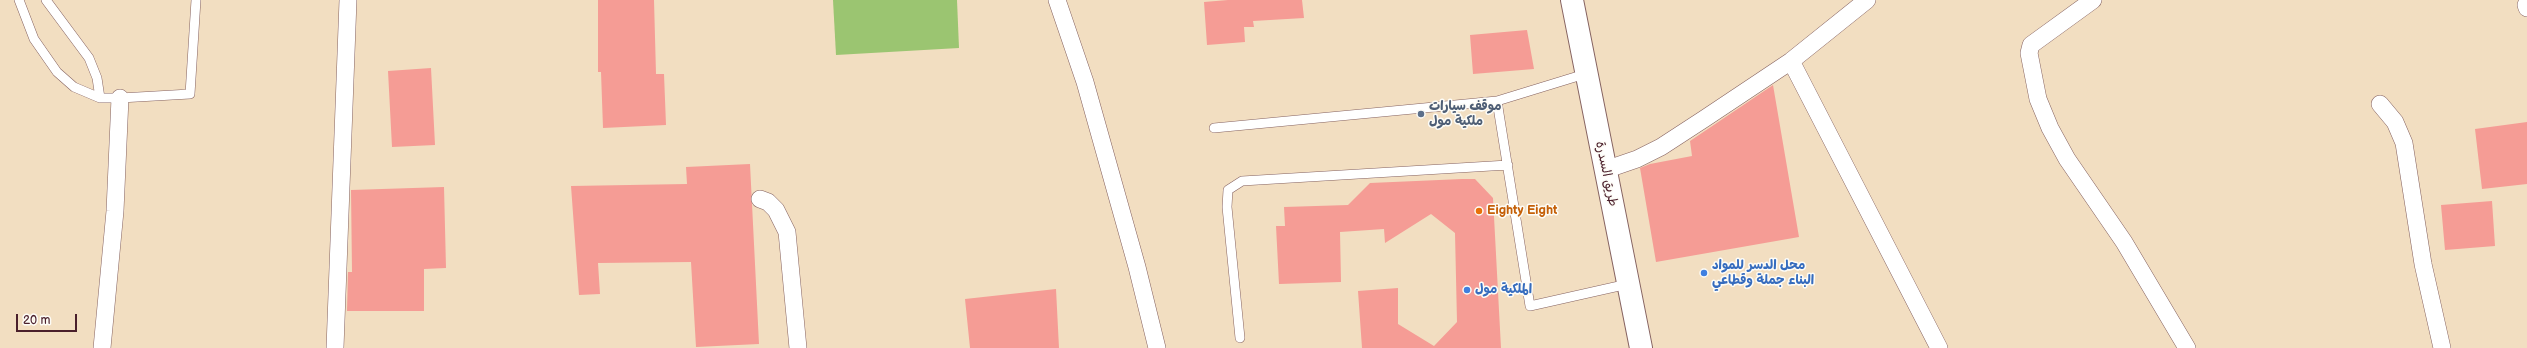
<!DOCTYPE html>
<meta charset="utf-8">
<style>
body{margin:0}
#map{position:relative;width:2527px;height:348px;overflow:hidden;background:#f2dec1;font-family:"Balsamiq Sans",sans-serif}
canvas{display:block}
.scale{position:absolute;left:16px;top:314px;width:61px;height:18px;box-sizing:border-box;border:2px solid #4a1f2b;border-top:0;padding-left:5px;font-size:12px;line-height:14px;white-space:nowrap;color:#4a1f2b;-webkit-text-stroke:3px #fdfcf7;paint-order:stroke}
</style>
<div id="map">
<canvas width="2527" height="348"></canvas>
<div class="scale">20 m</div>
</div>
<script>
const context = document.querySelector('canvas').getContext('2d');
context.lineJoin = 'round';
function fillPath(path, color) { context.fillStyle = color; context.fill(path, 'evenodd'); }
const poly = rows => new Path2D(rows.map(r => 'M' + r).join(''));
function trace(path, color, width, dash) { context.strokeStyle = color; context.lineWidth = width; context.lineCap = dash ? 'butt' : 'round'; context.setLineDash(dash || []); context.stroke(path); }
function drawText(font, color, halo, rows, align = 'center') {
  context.font = font + ' "Balsamiq Sans","Playpen Sans Arabic",sans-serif'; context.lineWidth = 3; context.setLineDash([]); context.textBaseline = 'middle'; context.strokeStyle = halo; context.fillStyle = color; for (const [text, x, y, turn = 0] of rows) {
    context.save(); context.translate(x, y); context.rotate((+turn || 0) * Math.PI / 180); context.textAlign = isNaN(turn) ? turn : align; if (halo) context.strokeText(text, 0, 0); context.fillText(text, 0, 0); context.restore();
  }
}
fillPath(poly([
 [833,0,957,0,959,48,836,55]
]), '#9bc571');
fillPath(poly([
 [598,0,654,0,656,74,664,74,666,125,603,128,601,72,598,72],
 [1228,0,1302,0,1304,18,1253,21,1254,27,1244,27,1245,42,1207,45,1204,2],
 [1527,30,1534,69,1473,74,1470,35],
 [431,68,435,145,392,147,388,71],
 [1773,85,1799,237,1656,262,1640,168,1650,164,1692,156,1690,141],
 [2527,122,2527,184,2482,189,2475,129],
 [750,164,759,344,696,347,691,262,598,263,600,294,579,295,571,186,687,184,686,167],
 [1462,179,1475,179,1493,198,1501,348,1362,348,1358,291,1398,288,1398,324,1434,346,1457,322,1455,233,1431,214,1385,243,1384,229,1340,232,1341,282,1279,284,1276,226,1285,226,1284,207,1348,205,1370,183],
 [444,187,446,268,424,269,424,311,347,311,348,272,352,272,351,190],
 [2492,201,2495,246,2445,250,2441,205],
 [1056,289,1059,348,970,348,965,299]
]), '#f59c95');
const lane = poly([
 [19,0,34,39,57,72,74,87,100,98,120,98,190,94,196,0],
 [46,0,89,58,97,78,100,98],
 [1497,101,1530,306,1628,284],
 [1214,128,1497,101,1585,74],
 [1240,338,1227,207,1228,190,1242,181,1508,165]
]);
const street = poly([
 [1057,0,1085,82,1137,267,1157,348],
 [2093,0,2031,45,2029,53,2038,99,2050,128,2067,159,2124,242,2187,348],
 [2526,5,2527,8],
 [1791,61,1939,348],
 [2380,104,2395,122,2404,143,2423,264,2442,348],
 [1605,170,1637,159,1661,147,1704,119,1791,61,1867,0],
 [760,199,768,202,776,210,787,232,798,348],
 [102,348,115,211,120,98],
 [335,348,348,0]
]);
const primary = poly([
 [1572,0,1641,348]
]);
trace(lane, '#856260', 10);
trace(street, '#856260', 18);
trace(primary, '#856260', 24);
trace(lane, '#fff', 9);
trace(street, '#fff', 17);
trace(primary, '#fff', 22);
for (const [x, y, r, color] of [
 [1421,114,4,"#5c6f8a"],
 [1479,211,4,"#e8710a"],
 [1704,273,4,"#3f7fe0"],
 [1467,290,4,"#3f7fe0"]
]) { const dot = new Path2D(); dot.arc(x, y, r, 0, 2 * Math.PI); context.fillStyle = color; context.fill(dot); trace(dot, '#fdfcf7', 1.5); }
drawText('bold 13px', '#4e5e75', '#fdfcf7', [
 ["موقف سيارات",1429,107],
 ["ملكية مول",1429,122]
], 'left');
drawText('13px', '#4a1f2b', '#fdfcf7', [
 ["طريق السدرة",1606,174,78]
]);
drawText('bold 13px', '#c56008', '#fdfcf7', [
 ["Eighty Eight",1487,211]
], 'left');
drawText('bold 13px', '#366cbe', '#fdfcf7', [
 ["محل الدسر للمواد",1712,266],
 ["البناء جملة وقطاعي",1712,281],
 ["الملكية مول",1475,290]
], 'left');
</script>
